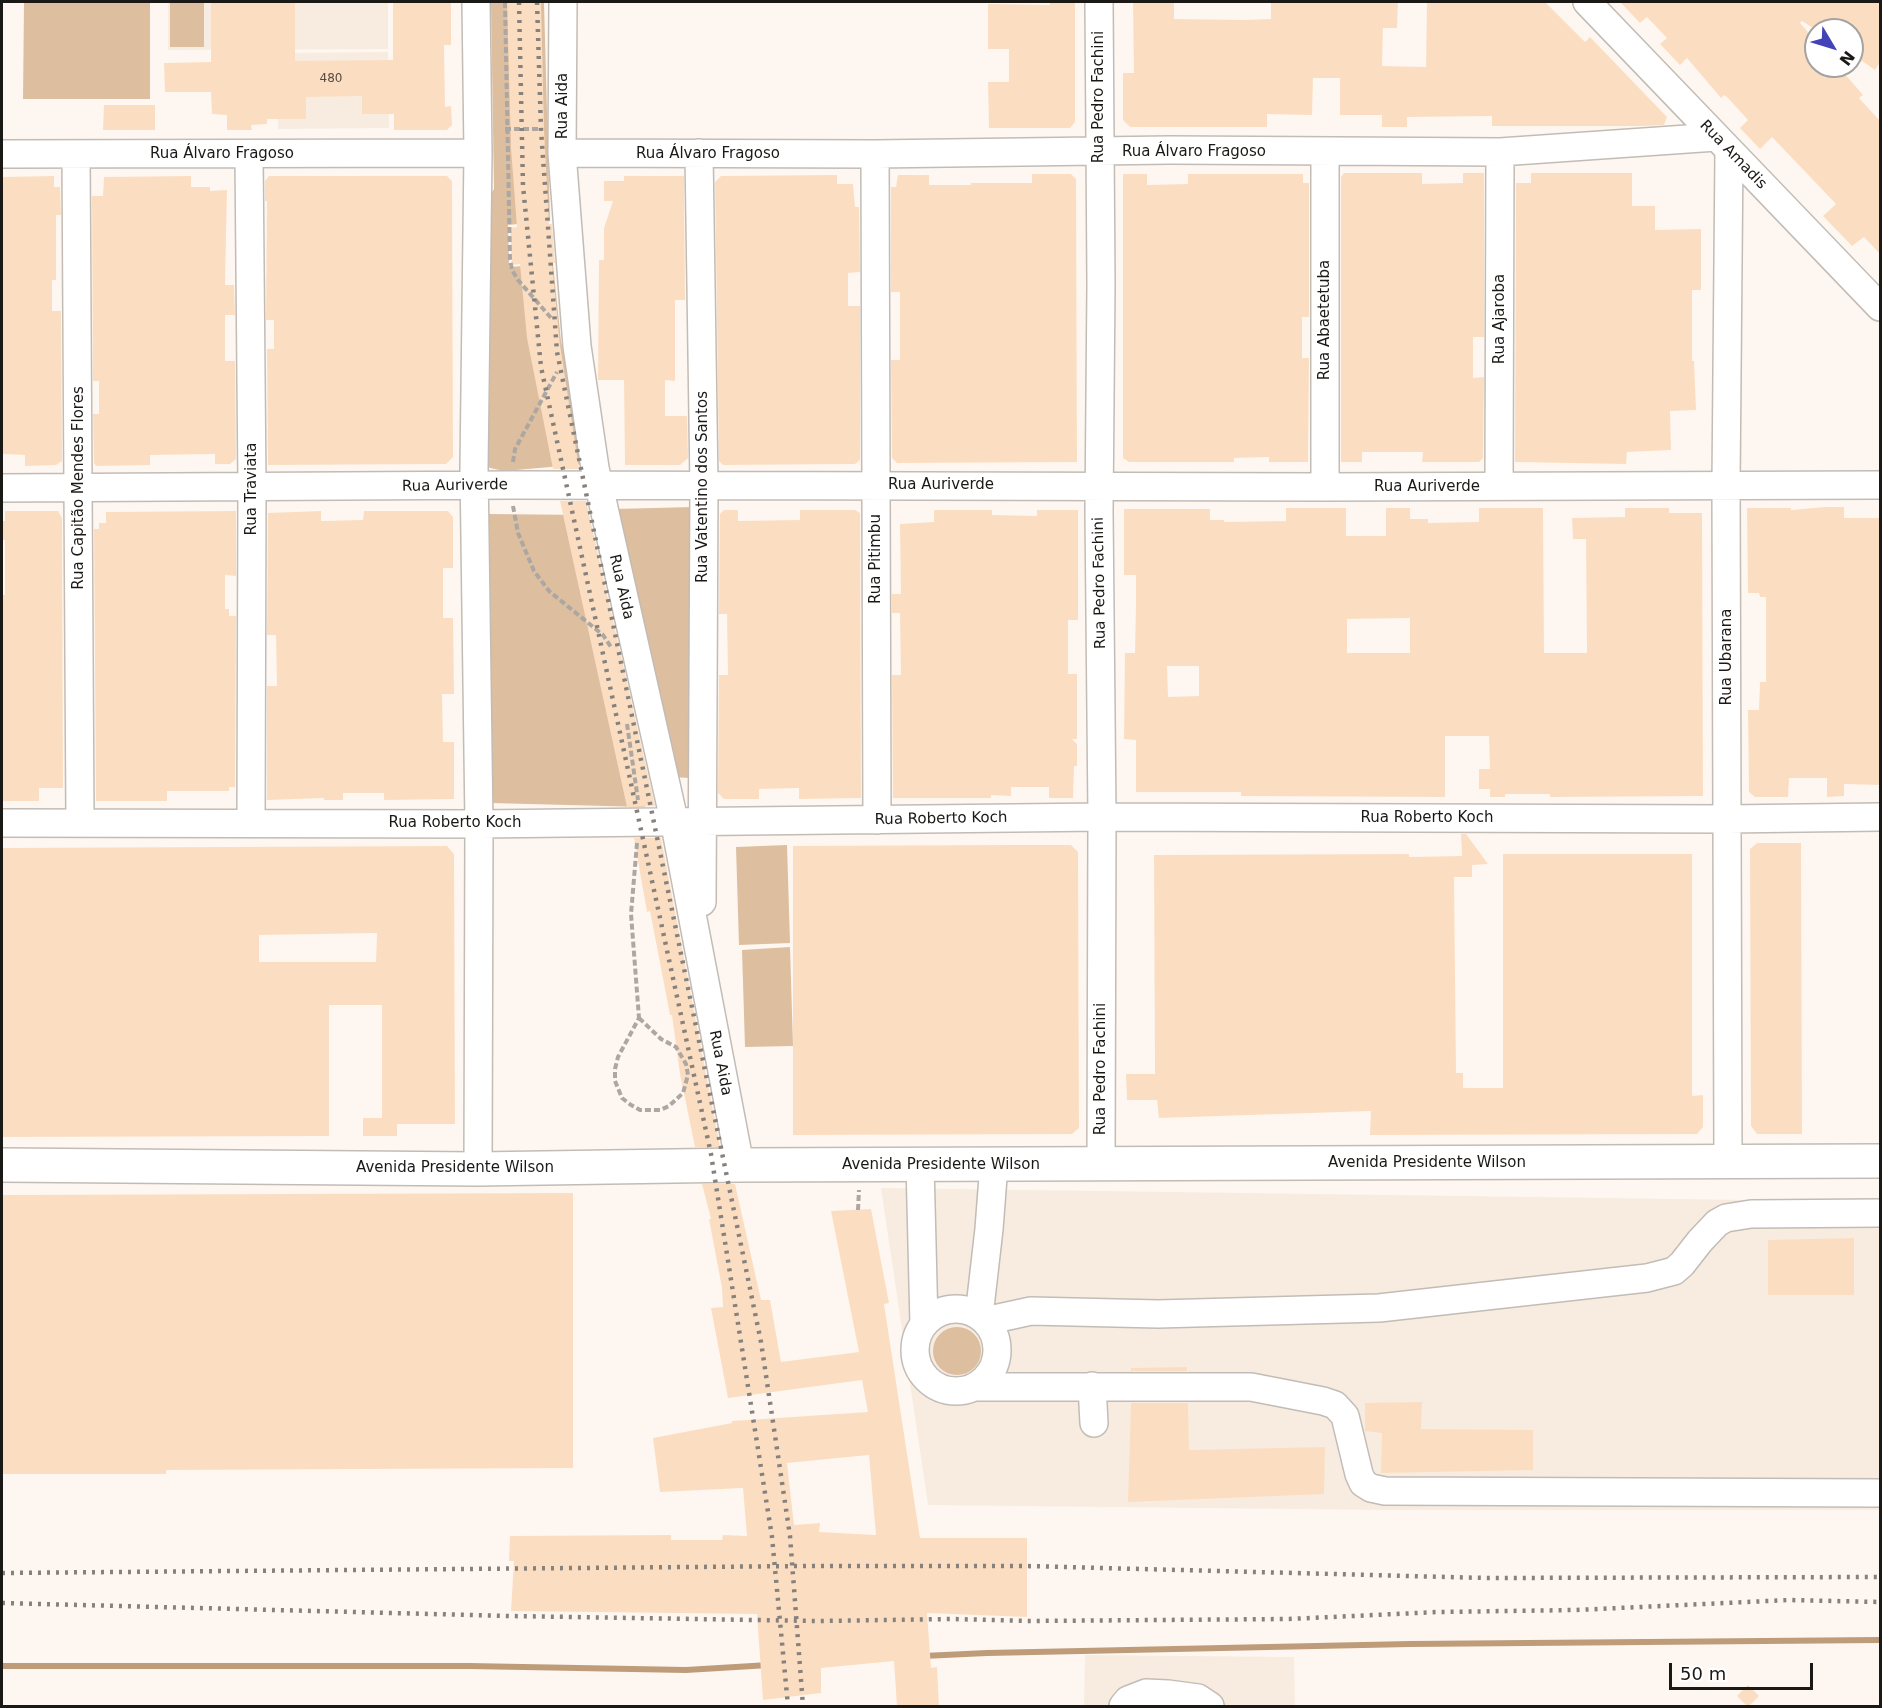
<!DOCTYPE html>
<meta charset="utf-8">
<style>
body{margin:0}
#map{position:relative;width:1882px;height:1708px;overflow:hidden;background:#fef7f1;font-family:"DejaVu Sans",sans-serif}
canvas{display:block}
.frame{position:absolute;inset:0;border:3px solid #1b1916;pointer-events:none}
.north{position:absolute;left:1804px;top:18px;width:60px;height:60px;box-sizing:border-box;background:#fff;border:2px solid #a4a3a2;border-radius:50%;rotate:128deg;font-size:16px;font-weight:700;line-height:24px;text-align:center;color:#1b1916}
.north::after{content:'';display:block;margin:auto;width:21px;height:27px;background:#4343b8;clip-path:polygon(50% 0,100% 100%,50% 72%,0 100%)}
.scale{position:absolute;left:1669px;top:1663px;width:144px;height:27px;box-sizing:border-box;border:3px solid #1b1916;border-top:0;padding-left:8px;font-size:18px;line-height:21px;white-space:nowrap;color:#1b1916;-webkit-text-stroke:4px #fff;paint-order:stroke}
</style>
<div id="map">
<canvas width="1882" height="1708"></canvas>
<div class="frame"></div>
<div class="north">N</div>
<div class="scale">50 m</div>
</div>
<script>
const context = document.querySelector('canvas').getContext('2d');
context.lineJoin = 'round';
function fillPath(path, color) { context.fillStyle = color; context.fill(path, 'evenodd'); }
const poly = rows => new Path2D(rows.map(r => 'M' + r).join(''));
function trace(path, color, width, dash) { context.strokeStyle = color; context.lineWidth = width; context.lineCap = dash ? 'butt' : 'round'; context.setLineDash(dash || []); context.stroke(path); }
function drawText(font, color, halo, rows, align = 'center') {
  context.font = font + ' "DejaVu Sans",sans-serif'; context.lineWidth = 4.5; context.setLineDash([]); context.textBaseline = 'middle'; context.strokeStyle = halo; context.fillStyle = color; for (const [text, x, y, turn = 0] of rows) {
    context.save(); context.translate(x, y); context.rotate((+turn || 0) * Math.PI / 180); context.textAlign = isNaN(turn) ? turn : align; if (halo) context.strokeText(text, 0, 0); context.fillText(text, 0, 0); context.restore();
  }
}
fillPath(poly([
 [168,2,388,2,388,49,168,50],
 [388,52,389,128,278,129,277,53],
 [881,1188,1750,1200,1880,1198,1880,1510,1384,1510,928,1505],
 [1085,1655,1294,1657,1295,1706,1084,1706]
]), '#f8ece0');
fillPath(poly([
 [24,2,150,2,150,99,23,99],
 [170,2,204,2,204,47,170,47],
 [491,2,544,2,550,221,508,225,509,267,553,264,561,341,585,464,504,471,490,468,484,463,485,204,494,189],
 [693,507,689,778,673,777,614,509],
 [487,514,586,515,645,807,491,803],
 [787,845,790,943,739,945,736,847],
 [790,947,793,1046,745,1047,742,950],
 '933 1351a24 24 0 1 1 48 0a24 24 0 1 1-48 0Z'
]), '#ddbe9f');
trace(poly([
 [923,1656,987,1653,1410,1644,1880,1640],
 [2,1666,469,1666,686,1670,769,1665]
]), '#be9c7a', 6);
fillPath(poly([
 [211,2,295,2,295,61,393,60,393,2,451,2,451,45,444,45,445,107,451,106,452,125,447,130,394,130,394,114,362,114,362,96,306,97,306,119,267,119,267,124,251,125,252,130,227,130,227,115,212,114,211,92,165,92,164,63,211,62],
 [507,2,541,2,544,130,549,224,552,224,555,263,552,263,560,345,579,469,553,469,527,338,520,264,512,265,510,228,517,227,511,148],
 [1050,2,1075,2,1075,122,1070,128,989,128,988,82,1009,82,1009,49,988,49,988,4,1050,5],
 [1133,2,1174,2,1174,19,1244,20,1271,19,1271,2,1398,2,1397,28,1383,28,1382,66,1426,67,1427,2,1545,2,1585,42,1590,37,1667,117,1664,125,1642,126,1492,126,1492,116,1407,117,1407,127,1382,127,1382,115,1340,115,1340,78,1313,78,1312,115,1267,114,1267,127,1130,127,1123,120,1123,73,1134,73],
 [1620,2,1881,2,1881,61,1875,70,1852,54,1852,30,1816,30,1802,21,1800,23,1816,41,1816,66,1838,66,1863,95,1859,98,1881,122,1881,255,1864,237,1852,246,1823,216,1836,204,1772,137,1760,149,1740,128,1748,120,1728,98,1724,95,1721,98,1687,58,1680,65,1660,44,1667,38,1647,17,1640,23],
 [104,105,155,105,155,130,103,130],
 [1344,173,1422,173,1422,184,1463,183,1463,173,1484,173,1484,337,1473,337,1473,378,1484,377,1483,458,1479,462,1422,462,1423,452,1362,452,1362,462,1341,462,1341,177],
 [1531,173,1632,173,1632,206,1655,206,1655,230,1701,229,1701,290,1692,290,1692,361,1694,361,1696,410,1670,411,1671,450,1627,452,1626,464,1515,462,1516,183,1531,183],
 [1032,174,1071,174,1076,179,1077,462,897,463,892,458,891,360,900,360,900,292,891,292,891,187,896,187,898,175,929,175,929,185,971,185,971,183,1032,183],
 [1123,174,1147,174,1147,185,1188,184,1188,174,1303,174,1303,183,1309,183,1309,317,1302,317,1302,358,1309,358,1308,462,1269,462,1269,457,1234,458,1234,462,1129,462,1123,458],
 [837,175,837,184,853,184,855,207,859,207,860,272,848,273,848,306,860,306,860,460,855,464,723,465,719,461,715,182,721,176],
 [54,176,54,187,60,187,61,215,56,215,56,280,52,280,52,311,61,311,62,461,56,465,25,466,25,455,2,454,2,177],
 [191,176,191,187,210,187,210,191,227,190,225,285,234,285,235,315,225,315,225,361,235,361,236,459,230,464,215,464,215,454,150,455,150,465,96,466,94,463,93,414,99,414,99,381,93,381,92,196,103,196,104,177],
 [269,176,447,176,452,181,453,457,446,464,268,465,267,349,274,349,274,320,266,320,267,201,265,201,265,181],
 [624,176,684,176,685,300,675,300,675,381,665,380,665,416,687,416,688,458,680,465,625,465,624,380,598,380,599,260,604,260,604,228,613,201,604,201,604,181,624,181],
 [560,501,586,501,655,806,627,807],
 [1825,507,1844,507,1844,518,1881,518,1881,785,1844,784,1844,796,1827,797,1827,778,1789,778,1788,797,1755,797,1749,792,1748,710,1759,710,1760,682,1766,682,1766,597,1760,597,1759,593,1748,593,1747,508,1791,508,1791,510],
 [1286,508,1346,508,1346,536,1386,536,1386,508,1410,508,1410,519,1428,519,1428,523,1479,522,1479,508,1543,508,1544,653,1587,653,1586,539,1573,539,1572,518,1625,517,1625,508,1669,508,1669,513,1702,513,1703,796,1550,797,1550,794,1505,794,1505,797,1490,797,1490,789,1479,789,1479,769,1490,769,1489,736,1445,736,1445,797,1241,796,1241,792,1136,792,1136,740,1124,739,1125,653,1135,653,1136,602,1136,575,1124,575,1124,509,1210,509,1210,520,1224,520,1224,522,1286,521],
 [1410,618,1410,653,1347,653,1347,619],
 [1167,666,1199,666,1199,696,1168,697],
 [724,510,738,510,738,521,800,520,800,510,855,510,860,513,861,798,799,799,799,788,759,789,759,799,724,799,718,793,719,675,728,675,727,614,719,614,720,514],
 [934,510,992,510,992,515,1037,516,1037,510,1078,510,1078,620,1068,620,1068,674,1077,674,1077,739,1072,739,1077,744,1077,766,1074,766,1073,798,1049,798,1049,787,1011,787,1011,796,991,795,991,798,893,798,892,675,901,675,900,613,892,613,892,594,901,594,900,524,934,522],
 [5,511,58,511,62,518,63,788,39,788,39,801,3,801,2,595,5,595,5,540,2,540,2,521,5,521],
 [236,511,236,576,225,575,225,609,229,609,229,616,236,616,235,787,229,787,229,791,167,791,167,801,96,801,94,529,99,529,99,523,106,523,106,512],
 [321,511,321,521,363,520,364,511,448,511,453,517,453,568,443,568,443,618,453,618,454,694,442,694,443,742,454,742,454,799,384,800,384,793,343,793,343,800,324,800,324,798,267,800,267,686,277,686,276,635,267,635,268,513],
 [1461,834,1466,834,1488,864,1472,865,1472,877,1454,877,1456,1073,1463,1073,1463,1088,1503,1088,1503,854,1692,854,1692,1096,1703,1095,1703,1127,1697,1134,1370,1135,1371,1111,1159,1118,1157,1100,1127,1100,1126,1074,1155,1074,1154,855,1409,854,1409,857,1462,856],
 [634,838,661,838,720,1147,695,1147,680,1074,672,1015,670,1015,650,911,647,912],
 [1757,843,1801,843,1802,1134,1757,1134,1751,1126,1750,849],
 [1007,845,1071,845,1078,852,1079,1128,1072,1134,793,1135,793,846],
 [447,846,454,854,455,1124,397,1124,397,1136,363,1136,363,1118,382,1118,382,1005,329,1005,329,1136,2,1137,2,848],
 [377,933,376,962,259,962,259,935],
 [702,1184,735,1184,761,1300,770,1300,781,1362,859,1352,831,1211,871,1209,889,1303,884,1304,920,1538,1027,1538,1027,1617,927,1613,931,1668,937,1667,939,1707,897,1707,894,1661,821,1668,821,1693,763,1700,757,1614,511,1611,514,1561,509,1561,510,1536,671,1535,671,1540,722,1540,723,1535,747,1536,743,1488,660,1492,653,1438,732,1423,732,1421,868,1412,862,1380,728,1398,711,1308,723,1307,722,1288,709,1219,711,1219],
 [869,1455,876,1535,819,1532,820,1523,794,1525,787,1463],
 [573,1193,573,1468,166,1470,166,1474,2,1474,2,1195],
 [1854,1238,1854,1295,1768,1295,1768,1240],
 [1187,1367,1187,1371,1131,1371,1131,1368],
 [1422,1402,1421,1429,1533,1430,1533,1470,1381,1473,1382,1433,1365,1431,1365,1403],
 [1131,1403,1188,1403,1189,1450,1325,1447,1324,1494,1128,1502],
 [1748,1685,1759,1696,1748,1707,1737,1696]
]), '#fbdec2');
const minor = poly([
 [476,2,478,153,474,468,479,824,478,1169],
 [563,2,562,153,577,346,595,468,674,820,740,1165],
 [1099,2,1101,284,1099,511,1102,817,1101,1164],
 [1587,2,1880,307],
 [1325,152,1325,487],
 [562,153,875,154,1170,150,1500,152,1716,137],
 [699,153,704,485,702,902],
 [2,154,478,153],
 [76,154,80,822],
 [875,154,877,820],
 [249,155,252,487,251,823],
 [1499,486,1500,152],
 [2,488,512,485,1325,487,1880,485],
 [2,823,479,824,1102,817,1727,819,1880,817],
 [1728,1163,1726,484,1729,151],
 [920,1164,924,1324],
 '915 1350a41 41 0 1 1 82 0a41 41 0 1 1-82 0Z',
 [979,1316,989,1229,994,1164],
 [985,1321,1031,1311,1158,1314,1379,1308,1647,1278,1674,1271,1682,1264,1700,1241,1717,1223,1726,1218,1751,1214,1880,1213],
 [1092,1386,1094,1423],
 [975,1387,1251,1387,1323,1401,1335,1405,1345,1416,1359,1474,1363,1483,1371,1488,1385,1491,1880,1493],
 [1123,1706,1128,1700,1146,1693,1168,1694,1198,1698,1210,1706]
]);
const major = poly([
 [2,1165,478,1169,740,1165,1880,1161]
]);
trace(minor, '#c2bcb6', 30);
trace(major, '#c2bcb6', 36);
trace(poly([
 [505,2,510,259,512,270,518,280,552,319],
 [505,129,539,129],
 [513,462,515,449,557,372],
 [513,506,518,533,534,571,549,591,603,635,611,647],
 [627,724,638,800],
 [637,843,631,914,639,1018],
 [639,1018,661,1039,676,1047,686,1064,688,1075,683,1093,669,1106,660,1110,640,1110,631,1105,622,1098,615,1081,615,1069,618,1057,639,1018],
 [858,1210,859,1190]
]), '#aca7a2', 4, [6, 3]);
trace(minor, '#fff', 27);
trace(major, '#fff', 33);
trace(poly([
 [519,2,523,186,541,367,711,1154,772,1537,788,1706],
 [537,2,541,130,557,352,761,1342,790,1536,803,1706],
 [2,1573,806,1566,1026,1566,1486,1578,1880,1577],
 [2,1603,510,1616,817,1621,954,1619,1027,1621,1289,1619,1438,1612,1576,1610,1789,1600,1880,1602]
]), '#86817d', 4.5, [3, 6]);
drawText('12px', '#534a41', null, [
 ["480",331,79]
]);
drawText('15px', '#1b1916', '#fff', [
 ["Rua Pedro Fachini",1099,97,-90],
 ["Rua Aida",563,106,-90],
 ["Rua Álvaro Fragoso",1194,152],
 ["Rua Álvaro Fragoso",222,154],
 ["Rua Álvaro Fragoso",708,154],
 ["Rua Amadis",1733,155,46],
 ["Rua Ajaroba",1500,319,-90],
 ["Rua Abaetetuba",1325,320,-90],
 ["Rua Auriverde",941,485],
 ["Rua Auriverde",455,486,-1],
 ["Rua Vatentino dos Santos",703,487,-90],
 ["Rua Auriverde",1427,487],
 ["Rua Capitão Mendes Flores",79,488,-90],
 ["Rua Traviata",252,489,-90],
 ["Rua Pitimbu",876,559,-90],
 ["Rua Pedro Fachini",1100,583,-91],
 ["Rua Aida",621,587,77],
 ["Rua Ubarana",1727,657,-90],
 ["Rua Roberto Koch",1427,818],
 ["Rua Roberto Koch",941,819,-1],
 ["Rua Roberto Koch",455,823],
 ["Rua Aida",720,1063,79],
 ["Rua Pedro Fachini",1101,1069,-90],
 ["Avenida Presidente Wilson",1427,1163],
 ["Avenida Presidente Wilson",941,1165],
 ["Avenida Presidente Wilson",455,1168]
]);
</script>
